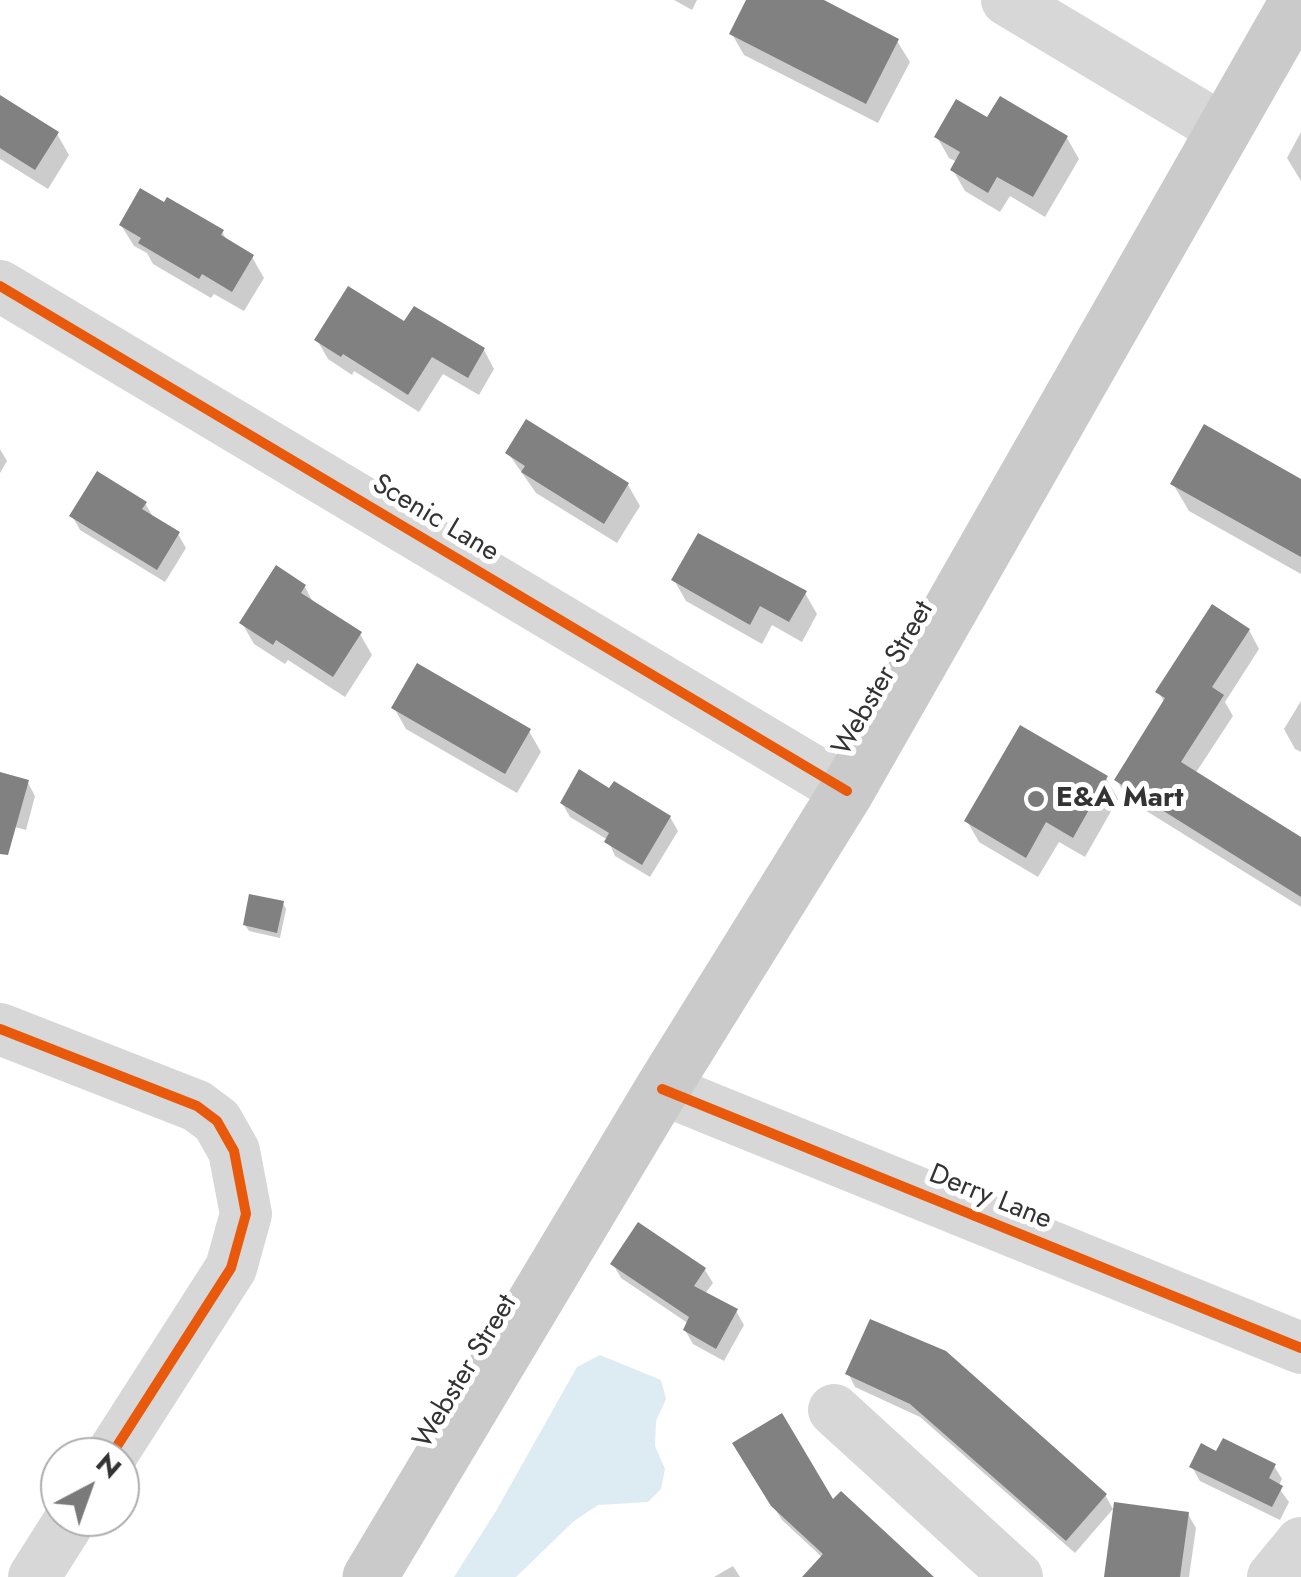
<!DOCTYPE html>
<style>
body{margin:0}
#map{position:relative;width:1301px;height:1577px;overflow:hidden;background:#fff;font-family:Jost,sans-serif}
canvas{display:block}
.north{position:absolute;left:40px;top:1437px;width:100px;height:100px;box-sizing:border-box;background:#fff;border:2px solid #adadad;border-radius:50%;rotate:41deg;font-size:28px;font-weight:700;line-height:40px;text-align:center;color:#333}
.north::after{content:'';display:block;margin:auto;width:35px;height:45px;background:#7a7a7a;clip-path:polygon(50% 0,100% 100%,50% 72%,0 100%)}
</style>
<div id="map">
<canvas width="1301" height="1577"></canvas>
<div class="north">N</div>
</div>
<script>
const context = document.querySelector('canvas').getContext('2d');
context.lineJoin = 'round';
function fillPath(path, color) { context.fillStyle = color; context.fill(path, 'evenodd'); }
const poly = rows => new Path2D(rows.map(r => 'M' + r).join(''));
function trace(path, color, width, dash) { context.strokeStyle = color; context.lineWidth = width; context.lineCap = dash ? 'butt' : 'round'; context.setLineDash(dash || []); context.stroke(path); }
function drawText(font, color, halo, rows, align = 'center') {
  context.font = font + ' Jost,sans-serif'; context.lineWidth = 10; context.setLineDash([]); context.textBaseline = 'middle'; context.strokeStyle = halo; context.fillStyle = color; for (const [text, x, y, turn = 0] of rows) {
    context.save(); context.translate(x, y); context.rotate((+turn || 0) * Math.PI / 180); context.textAlign = isNaN(turn) ? turn : align; if (halo) context.strokeText(text, 0, 0); context.fillText(text, 0, 0); context.restore();
  }
}
fillPath(poly([
 [600,1355,661,1380,666,1399,656,1421,655,1446,665,1469,661,1489,648,1502,598,1505,574,1521,516,1577,454,1577,496,1511,577,1367]
]), '#ddebf3');
fillPath(poly([
 [674,0,697,0,692,10],
 [749,0,818,0,897,41,910,62,878,123,744,55,732,34],
 [0,98,57,134,69,155,48,189,0,159],
 [1301,132,1301,181,1287,158],
 [937,137,1067,138,1079,159,1045,217,1010,196,1000,212,965,191,953,170,957,162,949,158],
 [121,225,222,232,228,242,252,257,264,278,244,311,214,294,211,298,153,264,147,253,134,246],
 [405,324,484,350,494,369,479,395,443,374,419,412,354,371,352,375,328,359,317,340],
 [0,449,7,461,0,473],
 [508,453,628,485,640,506,617,543,536,493],
 [1301,482,1301,574,1189,511,1173,484],
 [145,503,153,517,178,534,186,548,165,582,80,530,72,516],
 [674,580,805,593,817,614,802,642,772,625,762,644,686,601],
 [305,587,315,606,360,634,372,655,345,697,288,660,285,664,254,644,242,623],
 [1249,630,1259,649,1225,702,1233,716,1195,774,1301,840,1301,907,1127,799,1117,780,1165,703,1158,692],
 [1301,701,1301,752,1295,749,1284,729],
 [394,708,529,731,541,752,517,793,406,729],
 [0,774,28,783,35,796,26,830,0,823],
 [1106,778,1118,799,1085,857,1059,842,1038,877,979,842,967,821],
 [610,791,670,817,678,831,650,877,615,856,608,840,570,817,562,803],
 [283,903,286,909,280,938,249,931,245,925],
 [613,1264,705,1270,713,1283,705,1294,736,1311,744,1325,724,1361,693,1344,685,1330,689,1324,621,1278],
 [848,1373,1105,1495,1113,1509,1075,1553,920,1417,855,1387],
 [735,1444,833,1503,931,1577,821,1577,823,1558,782,1520],
 [1217,1455,1274,1466,1282,1479,1278,1487,1289,1502,1280,1520,1200,1481,1192,1467],
 [1188,1514,1196,1528,1189,1577,1107,1577],
 [733,1566,740,1577,714,1577]
]), '#0003');
fillPath(poly([
 [746,0,824,0,899,39,866,104,729,34],
 [0,95,59,132,35,170,0,148],
 [1000,96,1068,136,1033,197,997,177,988,193,950,170,960,152,934,137,956,99,987,117],
 [140,188,164,202,167,197,224,230,221,235,254,255,232,292,202,274,199,279,138,243,141,238,119,225],
 [348,286,404,321,414,306,485,348,468,378,432,357,408,395,343,354,341,357,314,340],
 [526,419,629,483,604,524,521,472,525,466,505,453],
 [1204,424,1301,479,1301,557,1170,484],
 [97,471,147,502,142,509,180,532,157,570,69,516],
 [698,533,807,591,789,622,760,606,750,625,671,580],
 [276,565,306,585,301,593,362,632,333,677,276,640,273,645,239,623],
 [1212,604,1250,629,1212,687,1224,695,1181,762,1301,837,1301,897,1114,780,1165,698,1155,692],
 [417,663,531,729,505,774,391,708],
 [1020,725,1108,776,1073,838,1046,822,1026,858,964,821],
 [579,769,609,788,614,781,671,816,642,865,604,842,609,833,560,803],
 [0,772,29,780,8,855,0,854],
 [249,894,284,901,277,933,243,925],
 [638,1222,706,1268,694,1286,738,1309,716,1349,683,1330,689,1317,610,1264],
 [870,1319,946,1351,1107,1494,1066,1541,910,1404,845,1374],
 [782,1413,833,1499,841,1491,934,1577,802,1577,823,1554,771,1506,732,1443],
 [1223,1438,1276,1464,1269,1478,1283,1486,1272,1507,1189,1467,1201,1443,1216,1451],
 [1114,1502,1189,1512,1180,1577,1104,1577]
]), '#818181');
trace(poly([
 [1007,0,1222,129],
 [0,286,847,791],
 [0,1029,197,1106,217,1121,234,1151,246,1214,231,1268,110,1457],
 [662,1089,1301,1348],
 [834,1410,1017,1577],
 [34,1577,72,1517],
 [1273,1577,1301,1543]
]), '#d7d7d7', 52);
trace(poly([
 [370,1577,662,1089,847,791,1298,0]
]), '#cacaca', 55);
trace(poly([
 [0,286,847,791],
 [0,1029,197,1106,217,1121,234,1151,246,1214,231,1268,110,1457],
 [662,1089,1301,1348]
]), '#e8590c', 10);
for (const [x, y, r, color] of [
 [1036,799,10,"#7a7a7a"]
]) { const dot = new Path2D(); dot.arc(x, y, r, 0, 2 * Math.PI); context.fillStyle = color; context.fill(dot); trace(dot, '#fff', 4); }
drawText('28px', '#333', '#fff', [
 ["Scenic Lane",435,519,31],
 ["Webster Street",884,679,-60],
 ["Derry Lane",990,1198,22],
 ["Webster Street",466,1372,-59]
]);
drawText('bold 28px', '#333', '#fff', [
 ["E&A Mart",1056,799]
], 'left');
</script>
